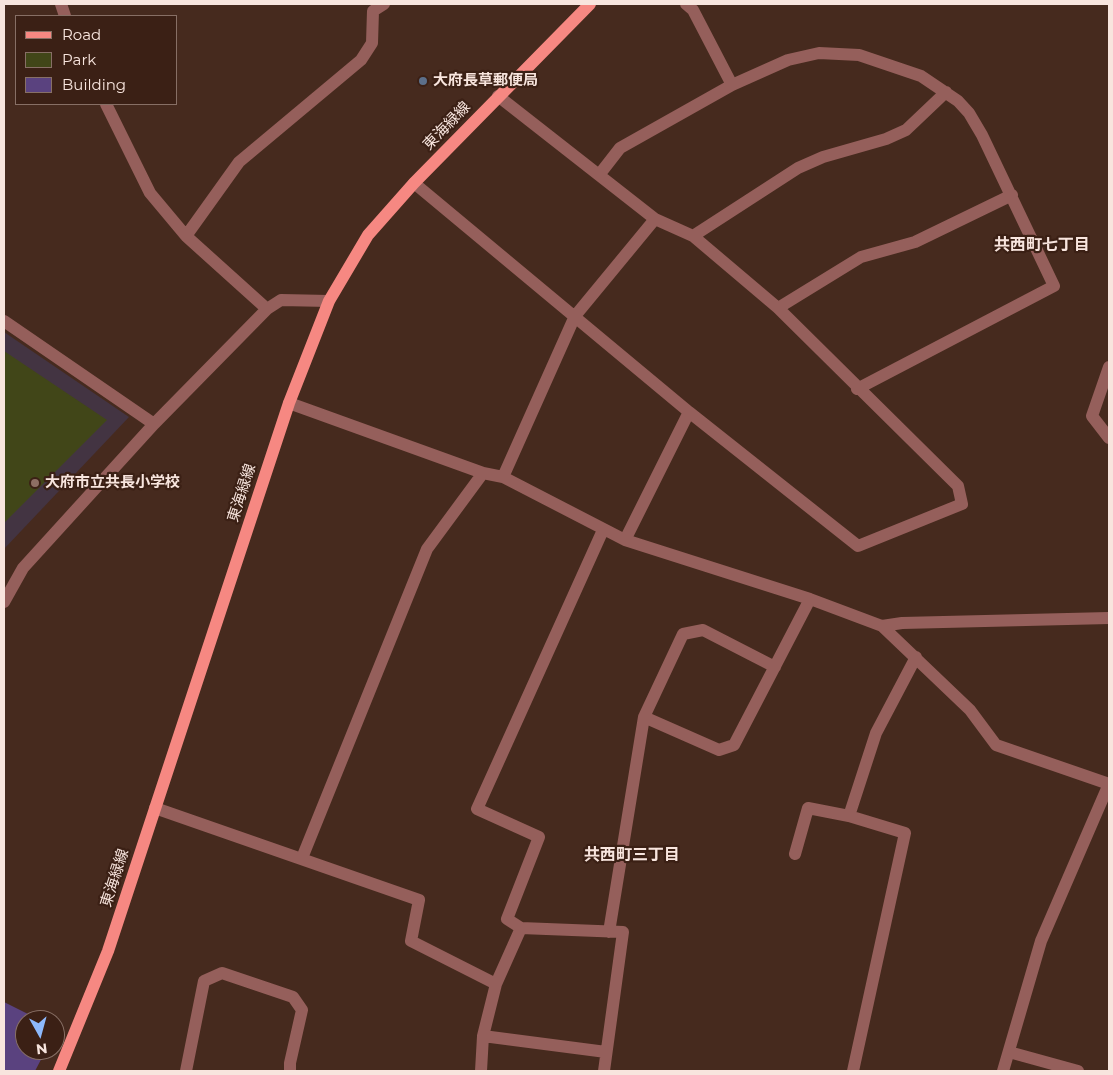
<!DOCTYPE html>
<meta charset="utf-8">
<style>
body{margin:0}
#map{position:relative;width:1113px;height:1075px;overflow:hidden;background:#462a1e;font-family:Montserrat,sans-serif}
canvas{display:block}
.frame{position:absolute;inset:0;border:5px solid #f8e5de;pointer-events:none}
.legend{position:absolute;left:15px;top:15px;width:162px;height:90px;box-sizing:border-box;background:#3b2015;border:1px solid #876f65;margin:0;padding:6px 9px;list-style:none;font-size:15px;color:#f8e5de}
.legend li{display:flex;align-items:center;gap:10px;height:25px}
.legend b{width:25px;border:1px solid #876f65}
.north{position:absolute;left:15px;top:1010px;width:50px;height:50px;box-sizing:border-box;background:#3b2015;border:1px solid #876f65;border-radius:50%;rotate:173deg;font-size:14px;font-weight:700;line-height:20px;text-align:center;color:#f8e5de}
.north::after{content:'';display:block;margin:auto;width:18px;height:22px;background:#8db9fc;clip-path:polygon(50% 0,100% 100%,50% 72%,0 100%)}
</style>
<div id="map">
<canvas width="1113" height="1075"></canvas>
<div class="frame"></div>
<ul class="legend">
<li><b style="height:6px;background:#f68882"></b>Road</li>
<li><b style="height:14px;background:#414618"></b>Park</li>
<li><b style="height:14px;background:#5a427f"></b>Building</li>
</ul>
<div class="north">N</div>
</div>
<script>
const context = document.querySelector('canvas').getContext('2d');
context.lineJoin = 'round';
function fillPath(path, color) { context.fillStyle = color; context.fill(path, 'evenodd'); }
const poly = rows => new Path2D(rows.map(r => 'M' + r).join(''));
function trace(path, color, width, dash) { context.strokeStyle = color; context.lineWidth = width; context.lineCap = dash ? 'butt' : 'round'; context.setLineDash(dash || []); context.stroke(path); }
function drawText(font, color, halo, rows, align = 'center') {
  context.font = font + ' Montserrat,"Noto Sans JP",sans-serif'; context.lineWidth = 4.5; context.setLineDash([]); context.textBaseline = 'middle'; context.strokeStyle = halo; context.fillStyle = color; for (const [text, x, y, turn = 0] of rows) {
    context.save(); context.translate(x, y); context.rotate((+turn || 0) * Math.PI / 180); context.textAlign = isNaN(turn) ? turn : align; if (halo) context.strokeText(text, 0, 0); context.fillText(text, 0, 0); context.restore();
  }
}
fillPath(poly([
 [4,332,129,417,4,549]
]), '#433442');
fillPath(poly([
 [4,351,107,420,4,523]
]), '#414618');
fillPath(poly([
 [4,1002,40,1020,25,1020,25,1050,46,1050,35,1071,4,1071]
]), '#5a427f');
trace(poly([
 [61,4,65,16],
 [686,4,693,10,732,85],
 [106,104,150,193,186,236,267,309],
 [599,175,620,148,732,85,788,60,819,53,859,55,921,76,958,101,969,113,982,135,1054,286,857,389],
 [414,183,689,412,858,546,962,504,958,486,778,308,693,236,655,219,498,96],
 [186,236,239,162,361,60,372,43,373,11,384,4],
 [693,236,798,168,823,157,886,139,906,130,946,92],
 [778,308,861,257,915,242,1012,195],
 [4,321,154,424],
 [1109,367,1092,416,1109,438],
 [289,403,483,473,503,477,625,540,810,599,882,626,970,710,996,745,1109,784],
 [503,477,575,316,655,219],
 [625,540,689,412],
 [4,602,23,568,154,424,267,309,281,300,329,301],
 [882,626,902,623,1109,618],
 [644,717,719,750,734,745,810,599],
 [155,808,419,900,411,941,496,984],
 [849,816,876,733,916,657],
 [795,854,808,808,849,816,905,833,853,1071],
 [302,858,427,549,483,473],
 [521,928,623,932,604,1071],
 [609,932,644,717,683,634,703,630,775,667],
 [483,1036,606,1052],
 [1009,1052,1078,1071],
 [186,1071,204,981,222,973,293,997,302,1010,290,1063,290,1071],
 [481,1071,483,1036,496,984,521,928,507,919,539,837,477,809,603,530],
 [1003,1071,1041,941,1109,784]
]), '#955f5b', 12);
trace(poly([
 [59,1071,108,951,289,403,329,301,368,235,414,183,590,4]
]), '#f68882', 12);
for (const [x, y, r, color] of [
 [423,81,5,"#5c6f8a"],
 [35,483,5,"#8d6e63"]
]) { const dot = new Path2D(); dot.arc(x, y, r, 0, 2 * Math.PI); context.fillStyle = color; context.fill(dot); trace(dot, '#3b2015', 2); }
drawText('bold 15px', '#f8e5de', '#3b2015', [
 ["大府長草郵便局",433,81],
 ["大府市立共長小学校",45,483]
], 'left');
drawText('15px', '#f8e5de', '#3b2015', [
 ["東海緑線",447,126,-46],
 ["東海緑線",242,493,-72],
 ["東海緑線",115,878,-72]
]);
drawText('bold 16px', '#f8e5de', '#3b2015', [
 ["共西町七丁目",1042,245],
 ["共西町三丁目",632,855]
]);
</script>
